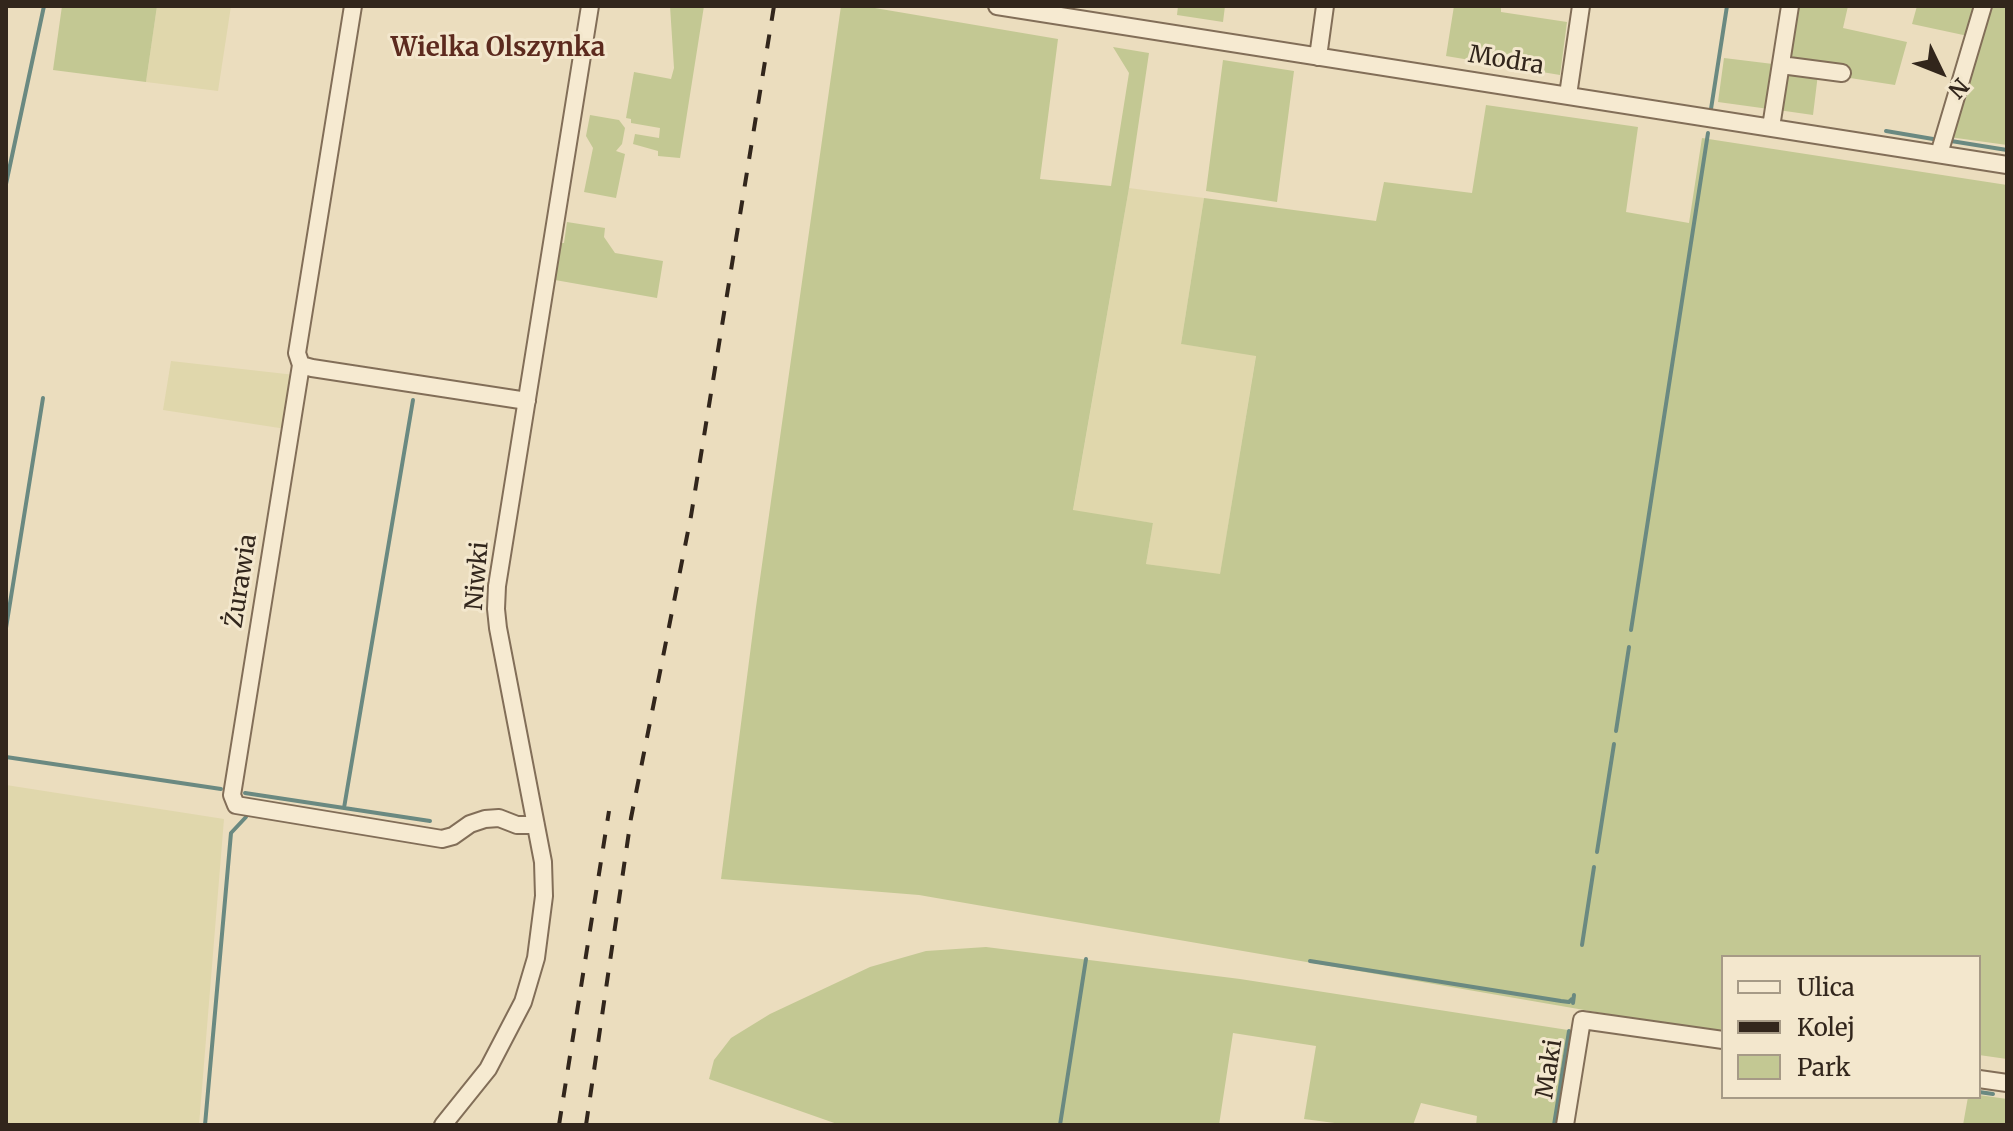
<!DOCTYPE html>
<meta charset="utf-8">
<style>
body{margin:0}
#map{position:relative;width:2013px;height:1131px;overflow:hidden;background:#ebddbe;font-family:Merriweather,serif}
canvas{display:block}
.frame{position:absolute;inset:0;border:8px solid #32261c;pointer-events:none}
.legend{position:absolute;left:1721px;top:955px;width:260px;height:144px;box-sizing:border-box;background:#f3e7cd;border:2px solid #a69a86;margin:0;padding:10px 14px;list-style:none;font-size:24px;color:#32261c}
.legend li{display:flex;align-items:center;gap:16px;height:40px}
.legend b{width:40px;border:2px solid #a69a86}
.north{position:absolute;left:1901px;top:32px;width:80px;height:80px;-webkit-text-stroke:6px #f3e7cd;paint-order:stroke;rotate:133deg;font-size:22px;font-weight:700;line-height:32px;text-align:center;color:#32261c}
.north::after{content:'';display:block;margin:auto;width:28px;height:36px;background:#32261c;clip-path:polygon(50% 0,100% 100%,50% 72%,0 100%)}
</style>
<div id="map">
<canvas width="2013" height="1131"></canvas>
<div class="frame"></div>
<ul class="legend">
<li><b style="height:10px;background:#f6ead1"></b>Ulica</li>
<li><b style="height:10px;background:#32261c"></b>Kolej</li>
<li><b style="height:22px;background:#c3c893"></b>Park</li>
</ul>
<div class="north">N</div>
</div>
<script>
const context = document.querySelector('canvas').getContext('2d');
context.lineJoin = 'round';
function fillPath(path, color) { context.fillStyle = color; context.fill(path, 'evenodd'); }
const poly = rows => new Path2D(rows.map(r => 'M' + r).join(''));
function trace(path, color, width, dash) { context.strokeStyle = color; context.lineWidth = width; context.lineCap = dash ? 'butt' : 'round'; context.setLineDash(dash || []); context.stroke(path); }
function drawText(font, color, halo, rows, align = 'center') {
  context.font = font + ' Merriweather,serif'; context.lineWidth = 6; context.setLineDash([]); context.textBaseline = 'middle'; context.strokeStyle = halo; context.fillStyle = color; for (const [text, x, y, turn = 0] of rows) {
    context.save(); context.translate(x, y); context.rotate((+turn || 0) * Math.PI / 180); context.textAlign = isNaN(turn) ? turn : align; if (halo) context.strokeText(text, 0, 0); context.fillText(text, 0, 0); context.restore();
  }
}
fillPath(poly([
 [157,6,231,6,218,91,146,82],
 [1129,188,1204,198,1181,344,1256,355,1220,575,1146,564,1153,523,1073,511],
 [171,361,295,375,286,429,163,410],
 [6,785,224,819,199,1125,6,1125]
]), '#e0d7ac');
fillPath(poly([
 [62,6,157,6,146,82,53,70],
 [670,6,704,6,680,158,658,156,658,151,633,144,635,134,659,138,660,128,631,123,631,119,626,118,634,72,671,79,674,68],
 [841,6,863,6,1058,39,1040,179,1111,186,1129,73,1113,47,1149,53,1129,188,1073,510,1153,523,1146,564,1220,574,1256,356,1181,344,1204,198,1376,221,1384,182,1472,193,1486,105,1638,127,1626,212,1689,223,1702,138,2007,185,2007,1059,1979,1055,1979,957,1723,957,1723,1034,919,895,721,879,756,607],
 [1178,6,1225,6,1223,22,1177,15],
 [1454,6,1501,6,1501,12,1567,22,1560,75,1446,56],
 [1794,6,1848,6,1843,28,1907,42,1895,85,1850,78,1850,72,1785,63],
 [1917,6,1977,6,1968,36,1912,24],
 [1987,6,2007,6,2007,145,1949,137],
 [1724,58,1773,64,1769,109,1718,102],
 [1223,60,1294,71,1277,202,1206,191],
 [1790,71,1818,74,1813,115,1778,110,1783,79],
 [590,115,619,120,625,128,622,144,616,151,625,154,616,198,584,192,593,148,586,136],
 [567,222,605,228,604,237,615,253,663,261,657,298,555,280,561,243,564,243],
 [986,947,1240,979,1568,1030,1553,1125,1476,1125,1477,1116,1421,1103,1413,1125,1350,1125,1304,1119,1316,1046,1233,1033,1219,1125,840,1125,709,1079,714,1060,731,1038,770,1014,870,967,926,951],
 [1979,1095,2007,1099,2007,1125,1963,1125,1968,1097,1979,1097]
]), '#c3c893');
trace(poly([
 [1711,109,1727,6],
 [1886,131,1933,139],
 [1951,141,2007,150],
 [6,184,44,6],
 [6,628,43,398],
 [1631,630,1708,133],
 [1616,731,1629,647],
 [6,757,221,789],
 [245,793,430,821],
 [344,808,413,400],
 [1597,852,1614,744],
 [1582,945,1594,867],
 [1310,961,1561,1001,1569,1002,1572,999],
 [1573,1003,1574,995],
 [1979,1092,1993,1094],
 [205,1125,231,833,246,817],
 [1060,1125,1086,959],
 [1554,1125,1569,1031]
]), '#6a8981', 4);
const minor = poly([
 [353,6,297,353,301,365,297,390,232,795,236,805,442,839,453,836,470,824,485,819,499,818,517,825,536,825],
 [997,6,2007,165],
 [1318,57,1325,6],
 [1781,65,1842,73],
 [1568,95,1581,6],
 [1771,127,1790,6],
 [1939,154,1983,6],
 [301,365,312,368,527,401],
 [1979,1079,2007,1083],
 [443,1125,488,1069,523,1002,536,958,544,896,543,862,498,628,496,609,497,586,590,6],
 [1565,1125,1582,1020,1723,1040]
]);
trace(minor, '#826e58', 20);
trace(minor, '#f6ead1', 16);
trace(poly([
 [559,1125,609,811],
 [586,1125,631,818,691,516,774,6]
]), '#32261c', 4, [14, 14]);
drawText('24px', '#32261c', '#f3e7cd', [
 ["Modra",1506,61,9],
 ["Niwki",478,576,-85],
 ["Żurawia",242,581,-81],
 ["Maki",1550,1069,-81]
]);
drawText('bold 26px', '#5c2a1e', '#f3e7cd', [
 ["Wielka Olszynka",498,49]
]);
</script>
